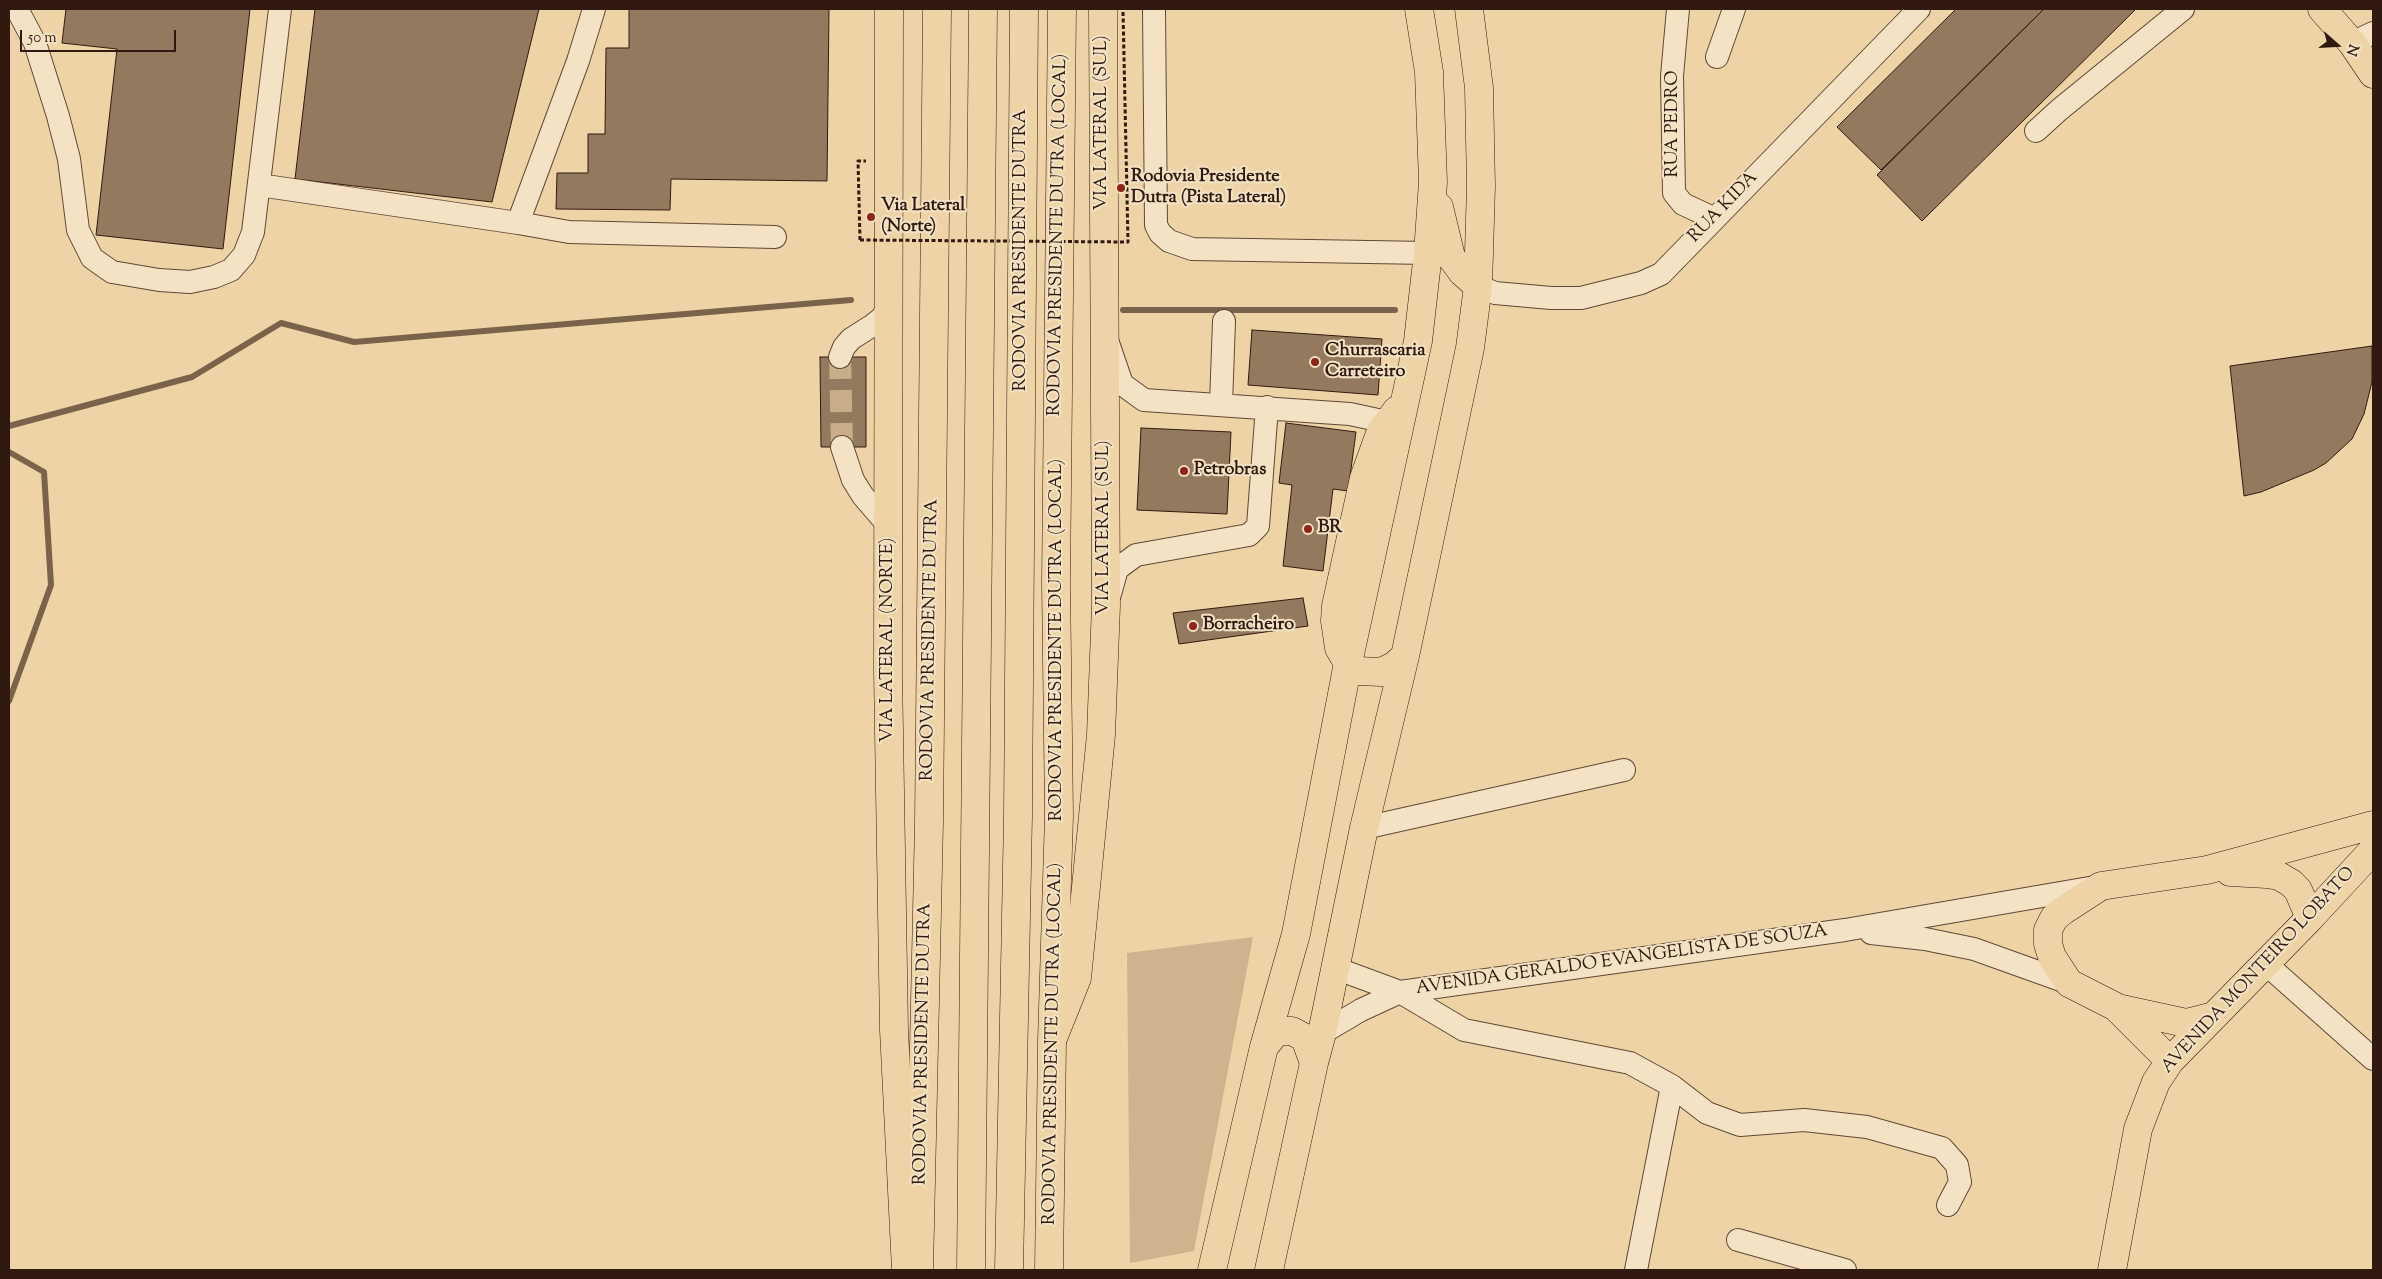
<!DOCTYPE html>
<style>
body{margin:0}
#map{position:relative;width:2382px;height:1279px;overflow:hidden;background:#eed3a6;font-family:"Sorts Mill Goudy",serif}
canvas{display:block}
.frame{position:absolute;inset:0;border:10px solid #301a0f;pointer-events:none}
.north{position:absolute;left:2312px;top:20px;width:50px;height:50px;-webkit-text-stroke:4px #f4e2c5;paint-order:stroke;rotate:109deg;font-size:14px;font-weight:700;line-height:20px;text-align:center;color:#301a0f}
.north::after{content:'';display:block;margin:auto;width:18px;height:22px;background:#301a0f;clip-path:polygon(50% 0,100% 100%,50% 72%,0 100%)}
.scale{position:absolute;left:20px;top:30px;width:156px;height:22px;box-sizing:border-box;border:2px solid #301a0f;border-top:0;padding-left:6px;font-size:15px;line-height:18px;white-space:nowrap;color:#301a0f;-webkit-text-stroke:4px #f4e2c5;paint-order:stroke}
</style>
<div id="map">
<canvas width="2382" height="1279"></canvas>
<div class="frame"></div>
<div class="north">N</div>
<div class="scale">50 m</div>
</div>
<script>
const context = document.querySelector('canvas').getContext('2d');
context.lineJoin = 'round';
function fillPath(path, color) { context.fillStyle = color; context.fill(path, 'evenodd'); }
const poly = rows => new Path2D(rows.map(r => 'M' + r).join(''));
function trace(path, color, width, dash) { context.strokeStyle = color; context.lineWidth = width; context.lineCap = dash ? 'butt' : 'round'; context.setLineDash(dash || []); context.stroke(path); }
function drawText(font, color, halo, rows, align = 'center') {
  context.font = font + ' "Sorts Mill Goudy",serif'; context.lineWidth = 4; context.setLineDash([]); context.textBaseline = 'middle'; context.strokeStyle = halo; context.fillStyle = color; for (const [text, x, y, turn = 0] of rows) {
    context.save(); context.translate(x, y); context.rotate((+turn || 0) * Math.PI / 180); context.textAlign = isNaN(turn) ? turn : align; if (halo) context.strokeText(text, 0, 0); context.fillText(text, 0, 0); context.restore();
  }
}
fillPath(poly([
 [1253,937,1194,1251,1130,1263,1127,953]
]), '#ceb48c');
trace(poly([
 [1123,310,1395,310],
 [9,426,192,377,281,323,354,342,851,300],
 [9,452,44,472,51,585,9,701]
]), '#7b634b', 6);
const building = poly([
 [66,9,250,9,223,249,96,235,117,49,62,43,66,9],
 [315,9,539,9,492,202,295,179,315,9],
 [629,9,829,9,827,181,671,179,670,210,556,209,557,173,588,173,588,134,605,134,606,48,629,48,629,9],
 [1956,9,2044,9,1881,170,1837,127,1956,9],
 [2044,9,2136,9,1922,221,1877,175,2044,9],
 [1252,330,1382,339,1378,395,1248,385,1252,330],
 [2372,346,2372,382,2364,414,2352,439,2326,463,2314,470,2261,492,2244,496,2230,366,2372,346],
 [820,357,866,357,866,447,821,447,820,357],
 [1286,423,1356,432,1348,491,1333,489,1323,571,1283,566,1292,485,1279,483,1286,423],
 [1141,428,1231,432,1227,514,1137,510,1141,428],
 [1303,598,1308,626,1179,644,1173,613,1303,598]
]);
fillPath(building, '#937a5e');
trace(building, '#301a0f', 1);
trace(poly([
 [840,357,842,447]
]), '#c8ae88', 22, [22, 11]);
const minor = poly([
 [17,9,35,43,58,116,69,159,78,230,92,258,112,272,159,280,190,282,214,277,231,270,244,255,253,232,280,9],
 [1154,9,1156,225,1160,233,1169,241,1192,249,1428,253],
 [1678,9,1672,76,1674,193,1683,204,1713,218],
 [2352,43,2373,33],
 [1717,57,1734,9],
 [2036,131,2059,110,2183,9],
 [259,185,518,223,578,61,594,9],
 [518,223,569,232,775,237],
 [1478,286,1495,293,1551,298,1581,298,1641,283,1661,274,1919,9],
 [1108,343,1122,384,1144,400,1350,414,1387,422],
 [840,357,844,347,851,339,873,325,882,318,888,308],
 [1221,404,1224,321],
 [842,447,853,480,863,496,888,525],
 [1110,594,1117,569,1136,555,1249,535,1258,526,1267,407],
 [1364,828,1624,770],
 [1871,933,1925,939,1974,949,2069,983],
 [2266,964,2373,1059],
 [1335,968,1400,992,1464,1030,1630,1063,1672,1086,1707,1113,1740,1125,1804,1120,1867,1127,1942,1148,1957,1165,1960,1182,1948,1205],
 [1322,1033,1361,1010,1400,992,1845,930,2095,887],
 [1738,1240,1845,1270],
 [1636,1270,1672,1086]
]);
const major = poly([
 [889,9,888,672,894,1030,906,1270],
 [2322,9,2352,43,2373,74],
 [1439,207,1451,257,1462,272,1478,286],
 [1397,410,1381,431,1364,478,1336,606,1335,621,1339,648,1348,663,1358,671,1381,672,1394,666,1405,656],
 [2230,872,2267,874,2279,876,2291,883,2298,890,2310,918],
 [2117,1008,2186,1023,2214,1016],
 [1053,1038,1077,978,1101,735,1106,605,1103,9],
 [1264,1047,1277,1031,1292,1031,1305,1038,1314,1063],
 [2170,1061,2116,1007,2069,983,2052,957,2048,944,2048,930,2054,918,2064,910,2101,886,2207,870,2373,825],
 [1212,1270,1264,1047,1296,934,1348,663,1418,341,1428,253,1433,182,1429,72,1419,9],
 [1269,1270,1314,1063,1322,1033,1364,828,1405,656,1470,348,1478,286,1481,186,1479,88,1469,9],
 [2112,1270,2138,1129,2156,1082,2170,1061,2310,918,2373,850]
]);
const highway = poly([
 [919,1270,929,822,937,9],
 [971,1270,983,9],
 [1009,1270,1018,816,1024,9],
 [1049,1270,1052,1041,1059,816,1056,582,1062,9]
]);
trace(minor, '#604835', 24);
trace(major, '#301a0f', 29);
trace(highway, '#301a0f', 29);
trace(poly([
 [860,240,858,161,866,161]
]), '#301a0f', 3, [4, 2.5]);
trace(minor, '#f4e2c5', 22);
trace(major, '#eed3a6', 28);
trace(highway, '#eed3a6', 28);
trace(poly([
 [860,240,1128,242,1123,11]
]), '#301a0f', 3, [4, 2.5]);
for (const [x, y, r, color] of [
 [1121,188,5,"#8f2418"],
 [871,217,5,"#8f2418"],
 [1315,362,5,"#8f2418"],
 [1184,471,5,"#8f2418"],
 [1308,529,5,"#8f2418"],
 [1193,626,5,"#8f2418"]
]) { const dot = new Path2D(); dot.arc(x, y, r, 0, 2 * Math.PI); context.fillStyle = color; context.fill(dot); trace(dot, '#f4e2c5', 2); }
drawText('18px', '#301a0f', '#f4e2c5', [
 ["VIA LATERAL (SUL)",1103,123,-90],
 ["RUA PEDRO",1674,124,-90],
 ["RUA KIDA",1724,208,-46],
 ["RODOVIA PRESIDENTE DUTRA (LOCAL)",1059,235,-89],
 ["RODOVIA PRESIDENTE DUTRA",1022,250,-90],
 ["VIA LATERAL (SUL)",1105,528,-90],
 ["VIA LATERAL (NORTE)",889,640,-90],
 ["RODOVIA PRESIDENTE DUTRA",931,640,-89],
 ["RODOVIA PRESIDENTE DUTRA (LOCAL)",1058,640,-90],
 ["AVENIDA GERALDO EVANGELISTA DE SOUZA",1622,961,-8],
 ["AVENIDA MONTEIRO LOBATO",2259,971,-47],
 ["RODOVIA PRESIDENTE DUTRA",924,1044,-89],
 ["RODOVIA PRESIDENTE DUTRA (LOCAL)",1054,1044,-89]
]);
drawText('bold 18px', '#301a0f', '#f4e2c5', [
 ["Rodovia Presidente",1131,178],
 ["Dutra (Pista Lateral)",1131,199],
 ["Via Lateral",881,207],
 ["(Norte)",881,228],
 ["Churrascaria",1325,352],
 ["Carreteiro",1325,373],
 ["Petrobras",1194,471],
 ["BR",1318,529],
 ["Borracheiro",1203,626]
], 'left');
</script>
